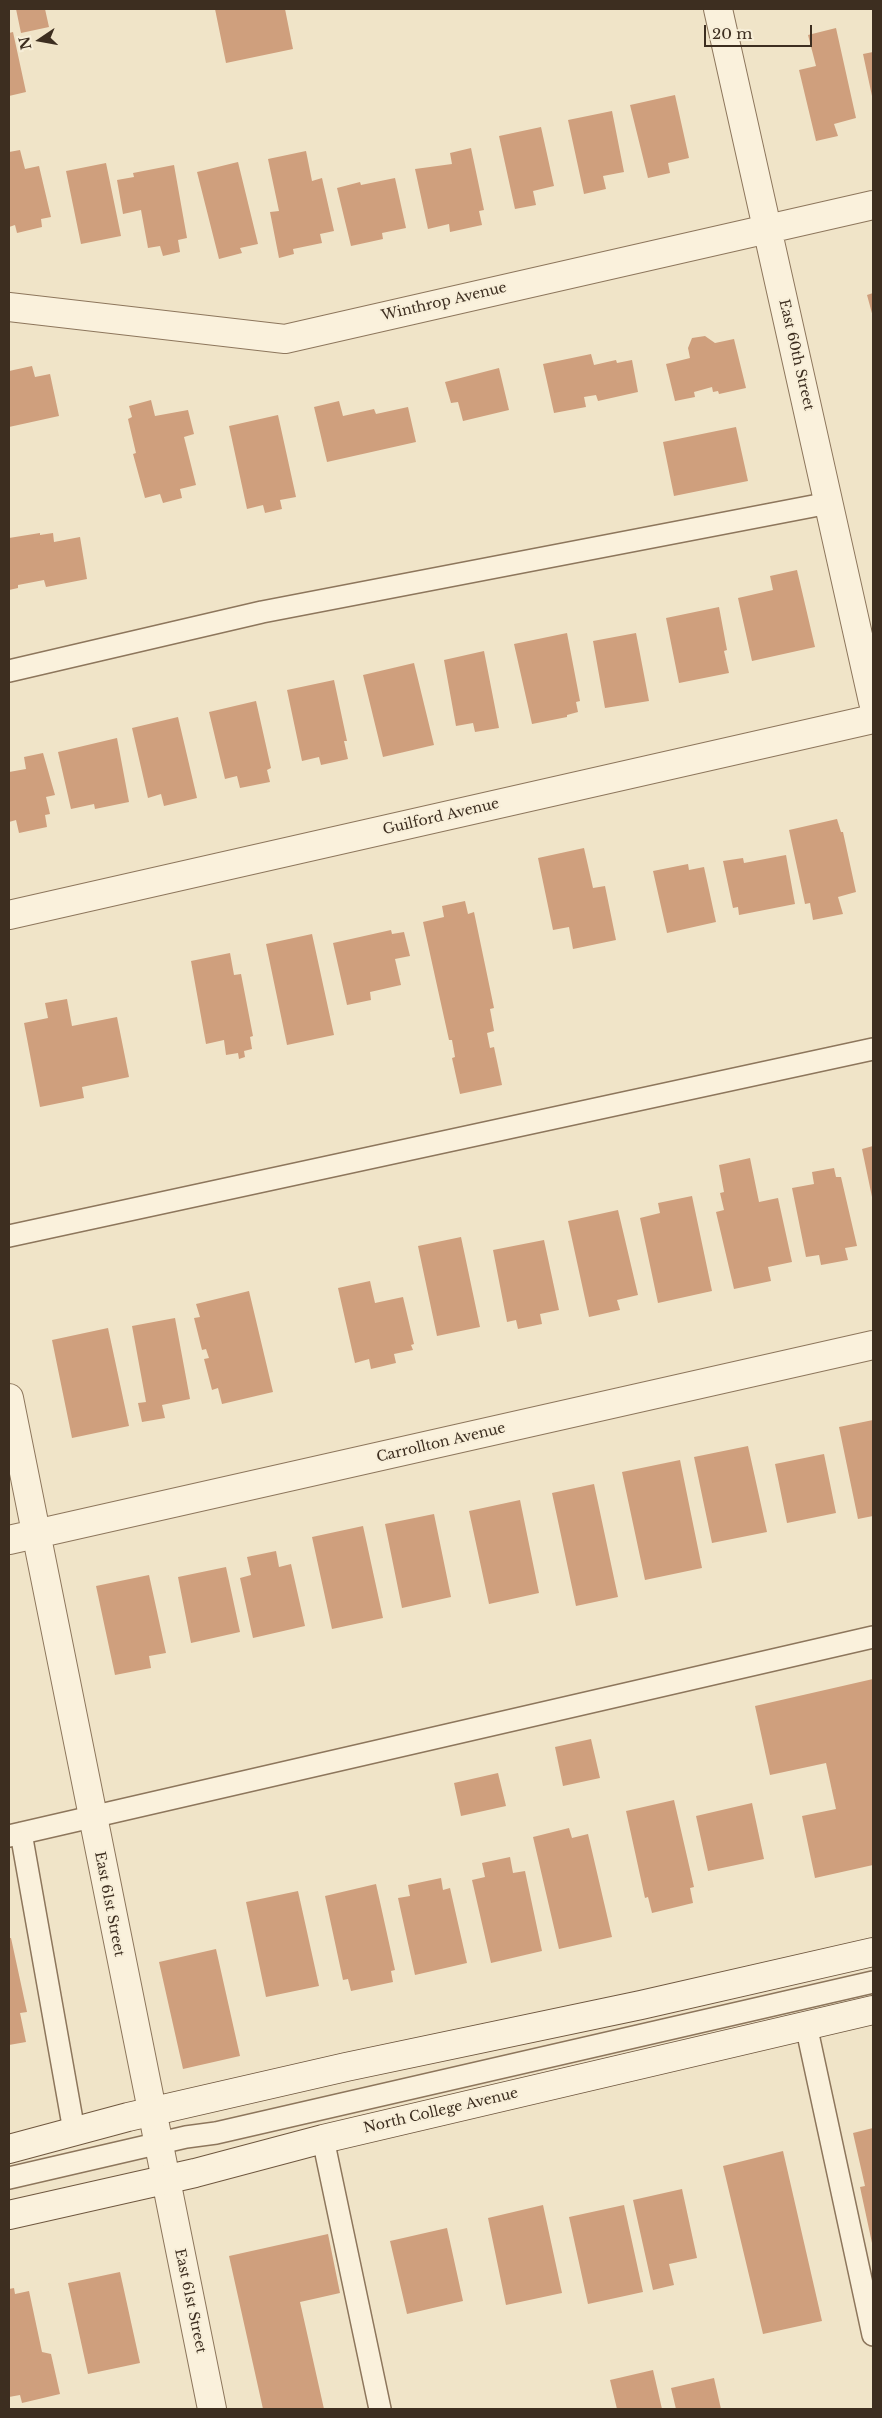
<!DOCTYPE html>
<style>
body{margin:0}
#map{position:relative;width:882px;height:2418px;overflow:hidden;background:#f0e4c8;font-family:"Libre Baskerville",serif}
canvas{display:block}
.frame{position:absolute;inset:0;border:10px solid #3d2e20;pointer-events:none}
.north{position:absolute;left:15px;top:15px;width:50px;height:50px;-webkit-text-stroke:4px #f7eed8;paint-order:stroke;rotate:258deg;font-size:14px;font-weight:700;line-height:20px;text-align:center;color:#3d2e20}
.north::after{content:'';display:block;margin:auto;width:18px;height:22px;background:#3d2e20;clip-path:polygon(50% 0,100% 100%,50% 72%,0 100%)}
.scale{position:absolute;left:704px;top:25px;width:108px;height:22px;box-sizing:border-box;border:2px solid #3d2e20;border-top:0;padding-left:6px;font-size:15px;line-height:18px;white-space:nowrap;color:#3d2e20;-webkit-text-stroke:4px #f7eed8;paint-order:stroke}
</style>
<div id="map">
<canvas width="882" height="2418"></canvas>
<div class="frame"></div>
<div class="north">N</div>
<div class="scale">20 m</div>
</div>
<script>
const context = document.querySelector('canvas').getContext('2d');
context.lineJoin = 'round';
function fillPath(path, color) { context.fillStyle = color; context.fill(path, 'evenodd'); }
const poly = rows => new Path2D(rows.map(r => 'M' + r).join(''));
function trace(path, color, width, dash) { context.strokeStyle = color; context.lineWidth = width; context.lineCap = dash ? 'butt' : 'round'; context.setLineDash(dash || []); context.stroke(path); }
function drawText(font, color, halo, rows, align = 'center') {
  context.font = font + ' "Libre Baskerville",serif'; context.lineWidth = 4; context.setLineDash([]); context.textBaseline = 'middle'; context.strokeStyle = halo; context.fillStyle = color; for (const [text, x, y, turn = 0] of rows) {
    context.save(); context.translate(x, y); context.rotate((+turn || 0) * Math.PI / 180); context.textAlign = isNaN(turn) ? turn : align; if (halo) context.strokeText(text, 0, 0); context.fillText(text, 0, 0); context.restore();
  }
}
fillPath(poly([
 [16,9,45,9,49,27,21,33],
 [215,9,285,9,293,49,226,63],
 [836,28,856,118,834,124,838,136,816,141,799,70,816,66,808,35],
 [13,32,26,92,9,96,9,33],
 [873,52,873,96,872,96,863,54],
 [675,95,689,158,668,163,670,173,648,178,630,105],
 [612,111,624,172,603,176,606,189,584,194,568,120],
 [541,127,554,186,533,191,536,205,515,209,499,136],
 [471,148,484,210,479,211,482,225,450,232,449,224,428,229,415,169,452,164,450,153],
 [20,150,25,169,39,166,51,217,41,219,42,227,17,233,15,225,9,227,9,152],
 [306,151,312,181,322,178,334,231,320,234,322,243,293,249,294,254,279,258,270,212,279,211,268,159],
 [238,162,258,244,240,248,242,253,219,259,197,172],
 [106,163,121,236,81,244,66,171],
 [174,165,187,238,178,240,180,252,163,256,160,246,148,248,141,210,123,214,117,180,134,177,133,173],
 [395,178,406,228,382,233,383,239,351,246,337,188,360,182,361,185],
 [873,293,873,317,867,295],
 [705,336,715,343,734,339,746,388,719,394,718,391,713,392,712,387,694,392,695,397,675,401,666,364,690,358,688,348,692,338],
 [591,354,594,365,616,360,617,363,632,360,638,392,598,401,596,395,584,397,586,407,554,413,543,364],
 [32,366,35,377,50,374,59,416,9,427,9,371],
 [499,368,509,410,463,421,458,402,451,403,445,382],
 [151,400,155,416,188,410,194,434,184,437,196,485,180,489,182,498,163,503,160,494,145,498,133,454,136,453,128,419,132,417,129,406],
 [339,401,343,416,374,409,376,414,408,407,416,442,327,462,314,407],
 [278,415,296,497,280,500,282,509,265,513,263,505,247,509,229,426],
 [736,427,748,481,674,496,663,442],
 [40,533,40,535,53,533,54,542,80,537,87,579,46,587,44,580,18,585,18,588,9,590,9,538],
 [797,570,815,647,752,661,738,598,773,590,770,576],
 [719,607,727,650,724,651,729,673,679,683,666,618],
 [567,633,580,701,576,702,578,712,567,715,567,717,532,724,514,644],
 [636,633,649,701,605,708,593,641],
 [484,651,499,728,475,732,473,723,456,726,444,660],
 [414,663,434,745,383,757,363,675],
 [334,680,347,741,344,741,348,759,321,765,319,757,302,761,287,690],
 [256,701,271,768,267,770,270,782,240,788,237,776,225,779,209,712],
 [178,717,197,798,164,806,161,794,148,798,132,728],
 [117,738,129,802,95,809,94,804,71,809,58,752],
 [43,753,55,795,46,797,50,814,45,815,47,827,19,833,16,820,9,822,9,772,26,769,24,757],
 [837,819,841,832,843,832,856,892,838,897,843,914,813,920,810,903,805,904,789,830],
 [584,848,593,888,605,886,616,940,573,949,569,927,553,930,538,858],
 [786,855,795,904,739,915,738,907,733,908,723,861,743,858,744,863],
 [688,864,689,870,704,867,716,922,667,933,653,871],
 [465,901,468,914,474,912,494,1008,490,1009,494,1031,487,1033,490,1048,494,1047,502,1085,460,1094,452,1058,455,1057,452,1040,449,1040,423,922,444,917,442,906],
 [391,930,392,934,404,932,410,956,395,959,401,985,370,992,371,1000,347,1005,333,943],
 [312,934,334,1035,287,1045,266,944],
 [230,953,234,975,241,974,253,1036,250,1037,252,1049,244,1051,245,1057,239,1059,238,1053,226,1055,224,1040,206,1044,191,961],
 [67,999,72,1026,117,1017,129,1077,82,1087,84,1098,40,1107,24,1023,48,1018,45,1003],
 [873,1146,873,1197,872,1197,862,1149],
 [750,1158,759,1202,778,1198,792,1262,768,1267,771,1281,734,1289,716,1212,724,1210,720,1193,724,1192,719,1165],
 [834,1168,836,1177,841,1177,857,1246,845,1248,848,1260,821,1265,819,1255,806,1257,792,1188,814,1184,812,1172],
 [692,1196,712,1291,658,1303,640,1218,660,1213,658,1203],
 [618,1210,638,1295,617,1300,620,1310,589,1317,568,1221],
 [461,1237,480,1327,437,1336,418,1246],
 [544,1240,559,1310,540,1314,542,1324,518,1329,516,1320,507,1322,493,1250],
 [370,1281,375,1303,403,1297,414,1344,411,1345,413,1350,394,1354,396,1363,371,1369,369,1359,355,1363,338,1288],
 [249,1291,273,1392,222,1404,218,1388,212,1390,204,1359,209,1358,206,1349,202,1350,194,1318,200,1317,196,1304],
 [175,1318,190,1399,162,1405,165,1418,142,1422,138,1403,146,1402,132,1326],
 [108,1328,129,1426,72,1438,52,1340],
 [873,1420,873,1516,858,1519,839,1427],
 [748,1446,767,1532,712,1543,694,1457],
 [824,1454,836,1513,787,1523,775,1464],
 [680,1460,702,1568,645,1580,622,1472],
 [594,1484,618,1597,576,1606,552,1493],
 [520,1500,539,1593,489,1604,469,1511],
 [434,1514,451,1597,402,1608,385,1524],
 [363,1526,383,1618,332,1629,312,1537],
 [276,1551,279,1567,291,1564,305,1626,253,1638,240,1578,251,1575,247,1557],
 [226,1567,240,1632,191,1643,178,1577],
 [149,1575,166,1653,149,1656,151,1668,115,1675,96,1586],
 [873,1679,873,1865,815,1878,802,1816,836,1809,826,1763,770,1775,755,1706],
 [591,1739,600,1778,563,1786,555,1747],
 [498,1773,506,1806,461,1816,454,1783],
 [674,1800,694,1887,690,1888,693,1903,652,1913,648,1897,645,1898,626,1811],
 [752,1803,764,1859,708,1871,696,1816],
 [569,1828,572,1838,588,1834,612,1937,559,1949,533,1837],
 [510,1857,513,1873,525,1871,542,1951,491,1963,472,1880,485,1877,482,1863],
 [441,1878,443,1890,450,1888,467,1963,415,1975,398,1898,410,1896,408,1885],
 [376,1884,395,1970,391,1971,393,1982,351,1991,348,1979,343,1980,325,1896],
 [298,1891,319,1986,266,1997,246,1902],
 [9,1938,11,1938,27,2012,20,2013,26,2042,9,2045],
 [216,1949,240,2056,183,2069,159,1962],
 [873,2128,873,2243,872,2243,860,2187,865,2186,853,2133],
 [783,2151,822,2321,763,2334,723,2166],
 [682,2189,697,2258,669,2264,674,2285,653,2290,633,2200],
 [543,2205,562,2293,506,2305,488,2218],
 [624,2205,643,2292,588,2304,569,2217],
 [447,2228,463,2301,407,2314,390,2241],
 [328,2234,340,2293,300,2302,324,2409,263,2409,229,2256],
 [120,2272,140,2363,88,2374,68,2283],
 [14,2288,15,2294,29,2291,42,2352,51,2354,60,2394,22,2403,20,2395,9,2397,9,2289],
 [653,2370,662,2409,617,2409,610,2380],
 [714,2378,721,2409,676,2409,671,2388]
]), '#cf9f7d');
const lane = poly([
 [9,671,262,612,829,503],
 [9,1236,873,1049],
 [21,1833,74,2131],
 [9,1836,873,1637],
 [806,2025,873,2335],
 [323,2139,380,2409],
 [9,2178,186,2137,216,2133,873,1982]
]);
const street = poly([
 [718,9,873,702],
 [9,307,285,339,873,205],
 [9,915,873,719],
 [9,1398,212,2409],
 [9,1540,873,1345]
]);
const secondary = poly([
 [9,2149,128,2117,346,2067,641,2005,873,1952],
 [9,2215,195,2173,323,2139,873,2010]
]);
trace(lane, '#8d765c', 24);
trace(street, '#8d765c', 30);
trace(secondary, '#6f573f', 30);
trace(lane, '#faf1dc', 21);
trace(street, '#faf1dc', 28);
trace(secondary, '#faf1dc', 28);
drawText('14px', '#3d2e20', '#f7eed8', [
 ["Winthrop Avenue",444,302,-13],
 ["East 60th Street",796,355,77],
 ["Guilford Avenue",441,817,-13],
 ["Carrollton Avenue",441,1443,-13],
 ["East 61st Street",109,1904,79],
 ["North College Avenue",441,2111,-13],
 ["East 61st Street",190,2301,78]
]);
</script>
